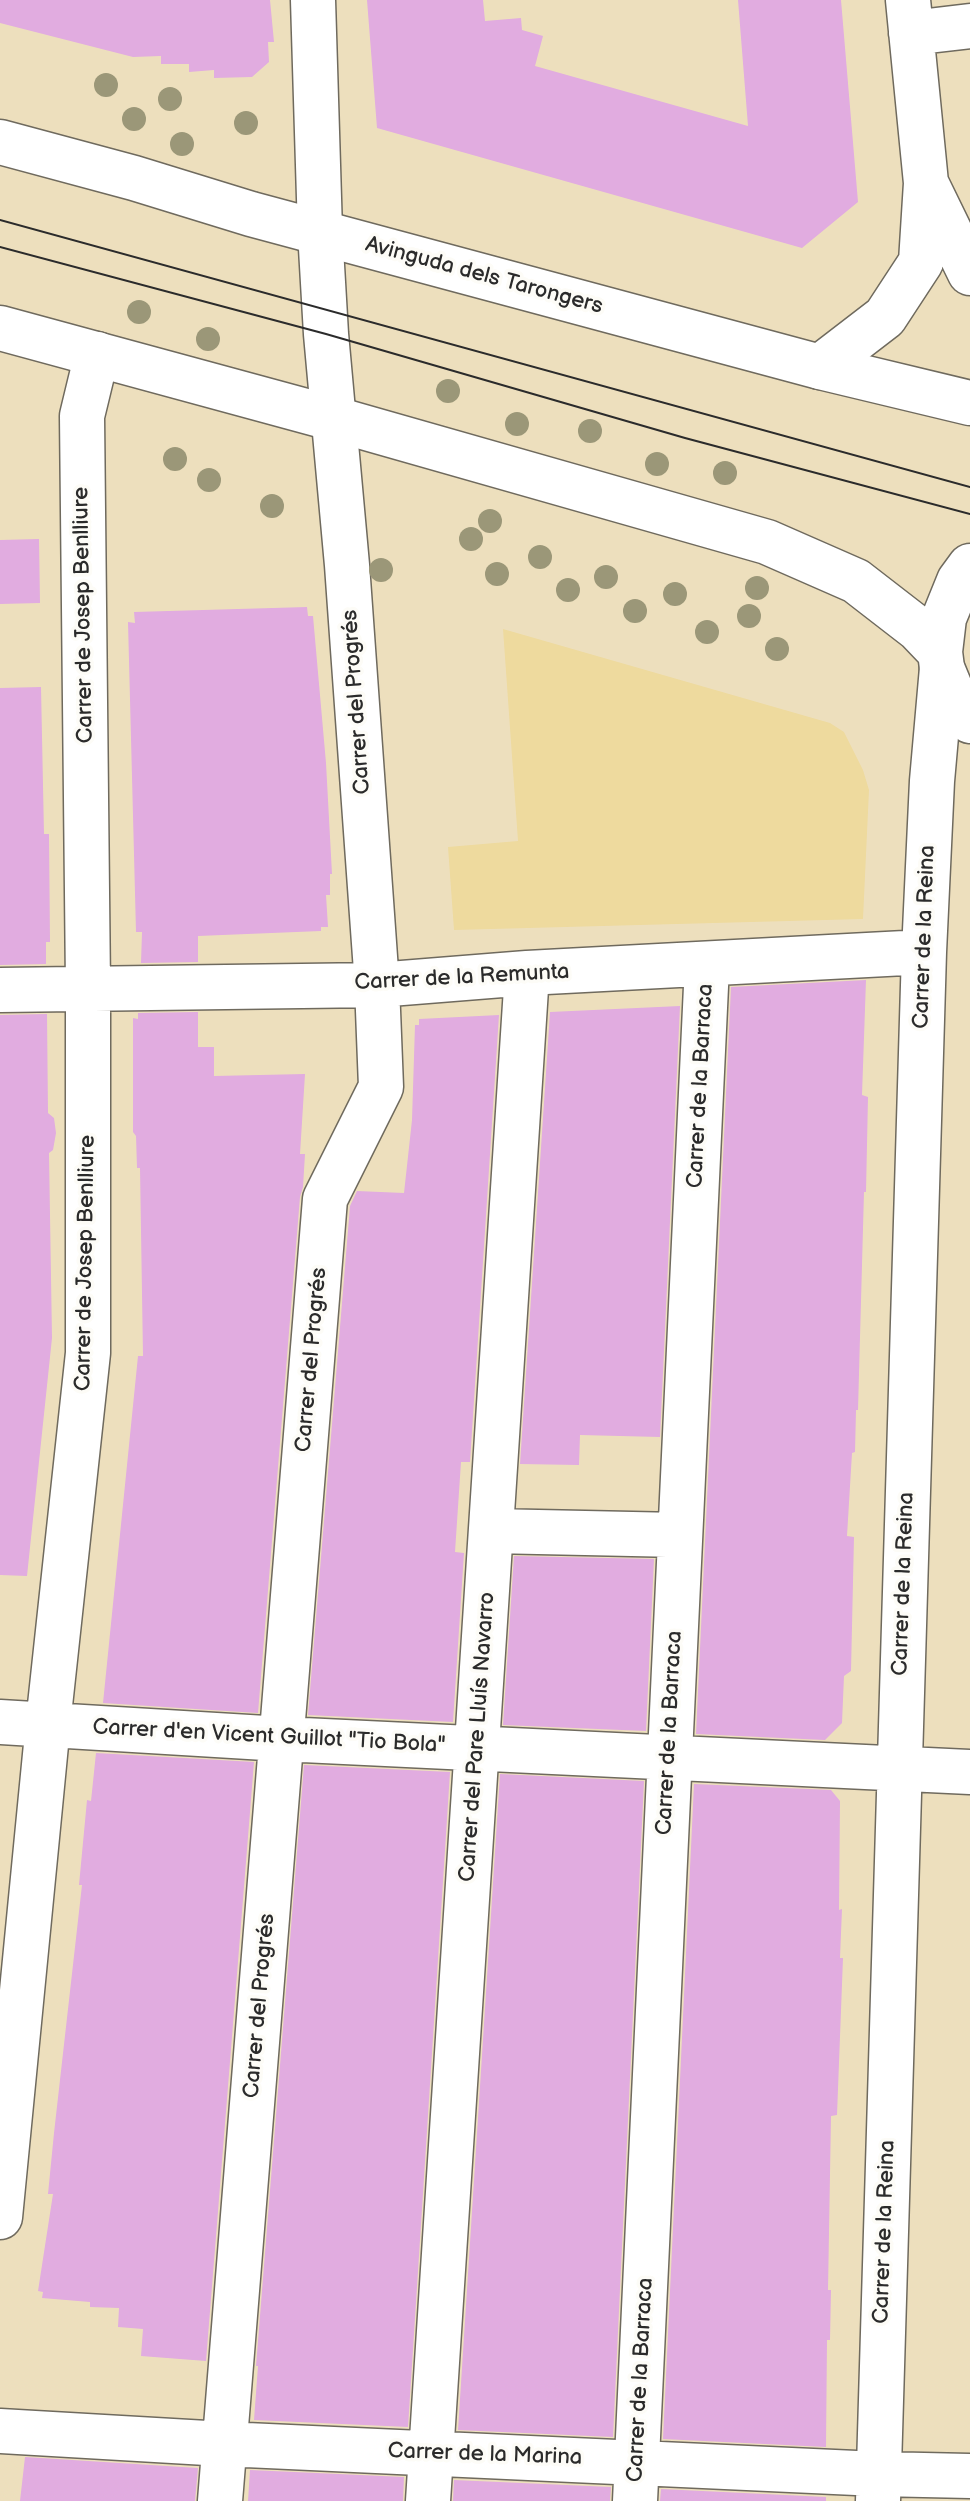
<!DOCTYPE html>
<meta charset="utf-8">
<style>
body{margin:0}
canvas{display:block;background:#eddfbd}
</style>
<canvas width="970" height="2501"></canvas>
<script>
const context = document.querySelector('canvas').getContext('2d');
context.lineJoin = 'round';
function fillPath(path, color) { context.fillStyle = color; context.fill(path, 'evenodd'); }
const poly = rows => new Path2D(rows.map(r => 'M' + r).join(''));
function trace(path, color, width, dash) { context.strokeStyle = color; context.lineWidth = width; context.lineCap = dash ? 'butt' : 'round'; context.setLineDash(dash || []); context.stroke(path); }
function drawText(font, color, halo, rows, align = 'center') {
  context.font = font + ' "Balsamiq Sans",sans-serif'; context.lineWidth = 7; context.setLineDash([]); context.textBaseline = 'middle'; context.strokeStyle = halo; context.fillStyle = color; for (const [text, x, y, turn = 0] of rows) {
    context.save(); context.translate(x, y); context.rotate((+turn || 0) * Math.PI / 180); context.textAlign = isNaN(turn) ? turn : align; if (halo) context.strokeText(text, 0, 0); context.fillText(text, 0, 0); context.restore();
  }
}
fillPath(poly([
 [503,629,830,723,844,732,863,770,869,790,863,919,454,930,448,847,518,841]
]), '#eeda9e');
fillPath(poly([
 [0,0,270,0,274,42,268,42,269,62,252,77,214,78,214,70,189,72,189,64,161,64,161,56,133,57,0,23],
 [367,0,483,0,485,21,521,18,522,30,543,36,535,66,748,126,738,0,841,0,858,202,802,248,377,128],
 [39,539,40,603,0,604,0,540],
 [307,607,308,616,313,616,326,763,332,874,330,874,330,895,326,895,328,927,321,927,321,931,198,936,198,962,141,963,142,932,136,932,128,622,135,623,134,612],
 [41,687,44,834,49,834,50,942,46,942,46,964,0,965,0,688],
 [866,980,862,1095,868,1097,866,1192,864,1192,858,1410,856,1410,855,1452,852,1453,847,1536,854,1537,851,1671,844,1676,842,1723,825,1740,696,1734,731,987],
 [680,1006,660,1437,580,1435,579,1465,520,1464,550,1012],
 [198,1012,198,1047,214,1047,214,1076,305,1074,300,1154,305,1154,303,1187,300,1197,258,1713,103,1703,138,1356,143,1356,140,1168,137,1168,136,1136,133,1132,133,1018,138,1019,138,1013],
 [47,1014,48,1113,54,1118,56,1133,53,1150,49,1153,52,1338,27,1576,0,1575,0,1015],
 [499,1015,470,1462,461,1462,455,1552,464,1553,453,1722,308,1715,350,1206,357,1191,404,1193,412,1120,415,1025,419,1025,419,1019],
 [514,1556,654,1559,646,1731,503,1725],
 [96,1753,254,1762,206,2361,141,2356,143,2329,118,2327,119,2308,90,2307,90,2302,42,2298,43,2292,38,2291,53,2194,48,2194,54,2133,82,1885,79,1885,87,1800,91,1801],
 [304,1765,450,1772,408,2427,254,2420,258,2366,256,2366],
 [500,1774,644,1781,613,2437,458,2430],
 [694,1784,831,1790,840,1801,839,1910,842,1909,840,1958,843,1958,837,2115,831,2116,828,2290,831,2290,830,2340,827,2340,826,2447,663,2439],
 [25,2457,198,2468,195,2501,20,2501],
 [250,2470,404,2477,403,2501,248,2501],
 [454,2480,611,2487,610,2501,453,2501],
 [661,2489,826,2497,826,2501,660,2501]
]), '#e1ace0');
const minor = poly([
 [911,33,970,26],
 [927,185,970,273],
 [820,367,885,317,921,262,926,183,908,0],
 [0,990,377,985,527,973,924,952],
 [491,1531,679,1535],
 [0,1722,282,1739,970,1772],
 [0,2217,48,1724,88,1353,88,987,82,416,97,354],
 [0,2431,224,2444,878,2474,970,2476],
 [220,2501,325,1199,381,1087,377,985,347,565,326,334,320,231,313,0],
 [428,2501,527,973],
 [635,2501,707,965],
 [878,2501,924,952,932,781,942,668]
]);
const major = poly([
 [0,142,134,178,251,214,820,367,970,403],
 [0,328,335,419,767,542,856,581,918,629,940,652],
 [970,566,959,581,944,618,940,652,942,668,958,707,970,721]
]);
trace(minor, '#6f6a5e', 47);
trace(major, '#6f6a5e', 47);
trace(minor, '#fff', 44);
trace(major, '#fff', 44);
trace(poly([
 [0,220,970,487],
 [0,247,326,334,685,438,970,514]
]), '#2b2b2b', 2);
context.fillStyle = '#9b9778';
for (const [x, y] of [
 [106,85],
 [170,99],
 [134,119],
 [246,123],
 [182,144],
 [139,312],
 [208,339],
 [448,391],
 [517,424],
 [590,431],
 [175,459],
 [657,464],
 [725,473],
 [209,480],
 [272,506],
 [490,521],
 [471,539],
 [540,557],
 [381,570],
 [497,574],
 [606,577],
 [757,588],
 [568,590],
 [675,594],
 [635,611],
 [749,616],
 [707,632],
 [777,649]
]) { context.beginPath(); context.arc(x, y, 12, 0, 2 * Math.PI); context.fill(); }
drawText('22px', '#2b2b2b', '#fdfcf7', [
 ["Avinguda dels Tarongers",484,276,15],
 ["Carrer de Josep Benlliure",84,615,-91],
 ["Carrer del Progrés",357,702,-94],
 ["Carrer de la Reina",925,937,-88],
 ["Carrer de la Remunta",462,978,-3],
 ["Carrer de la Barraca",701,1086,-87],
 ["Carrer de Josep Benlliure",86,1263,-89],
 ["Carrer del Progrés",312,1360,-85],
 ["Carrer de la Reina",904,1584,-88],
 ["Carrer de la Barraca",670,1733,-87],
 ["Carrer d'en Vicent Guillot \"Tio Bola\"",269,1737,3],
 ["Carrer del Pare Lluís Navarro",478,1737,-86],
 ["Carrer del Progrés",260,2006,-85],
 ["Carrer de la Reina",885,2232,-88],
 ["Carrer de la Barraca",641,2380,-87],
 ["Carrer de la Marina",485,2455,2]
]);
</script>
